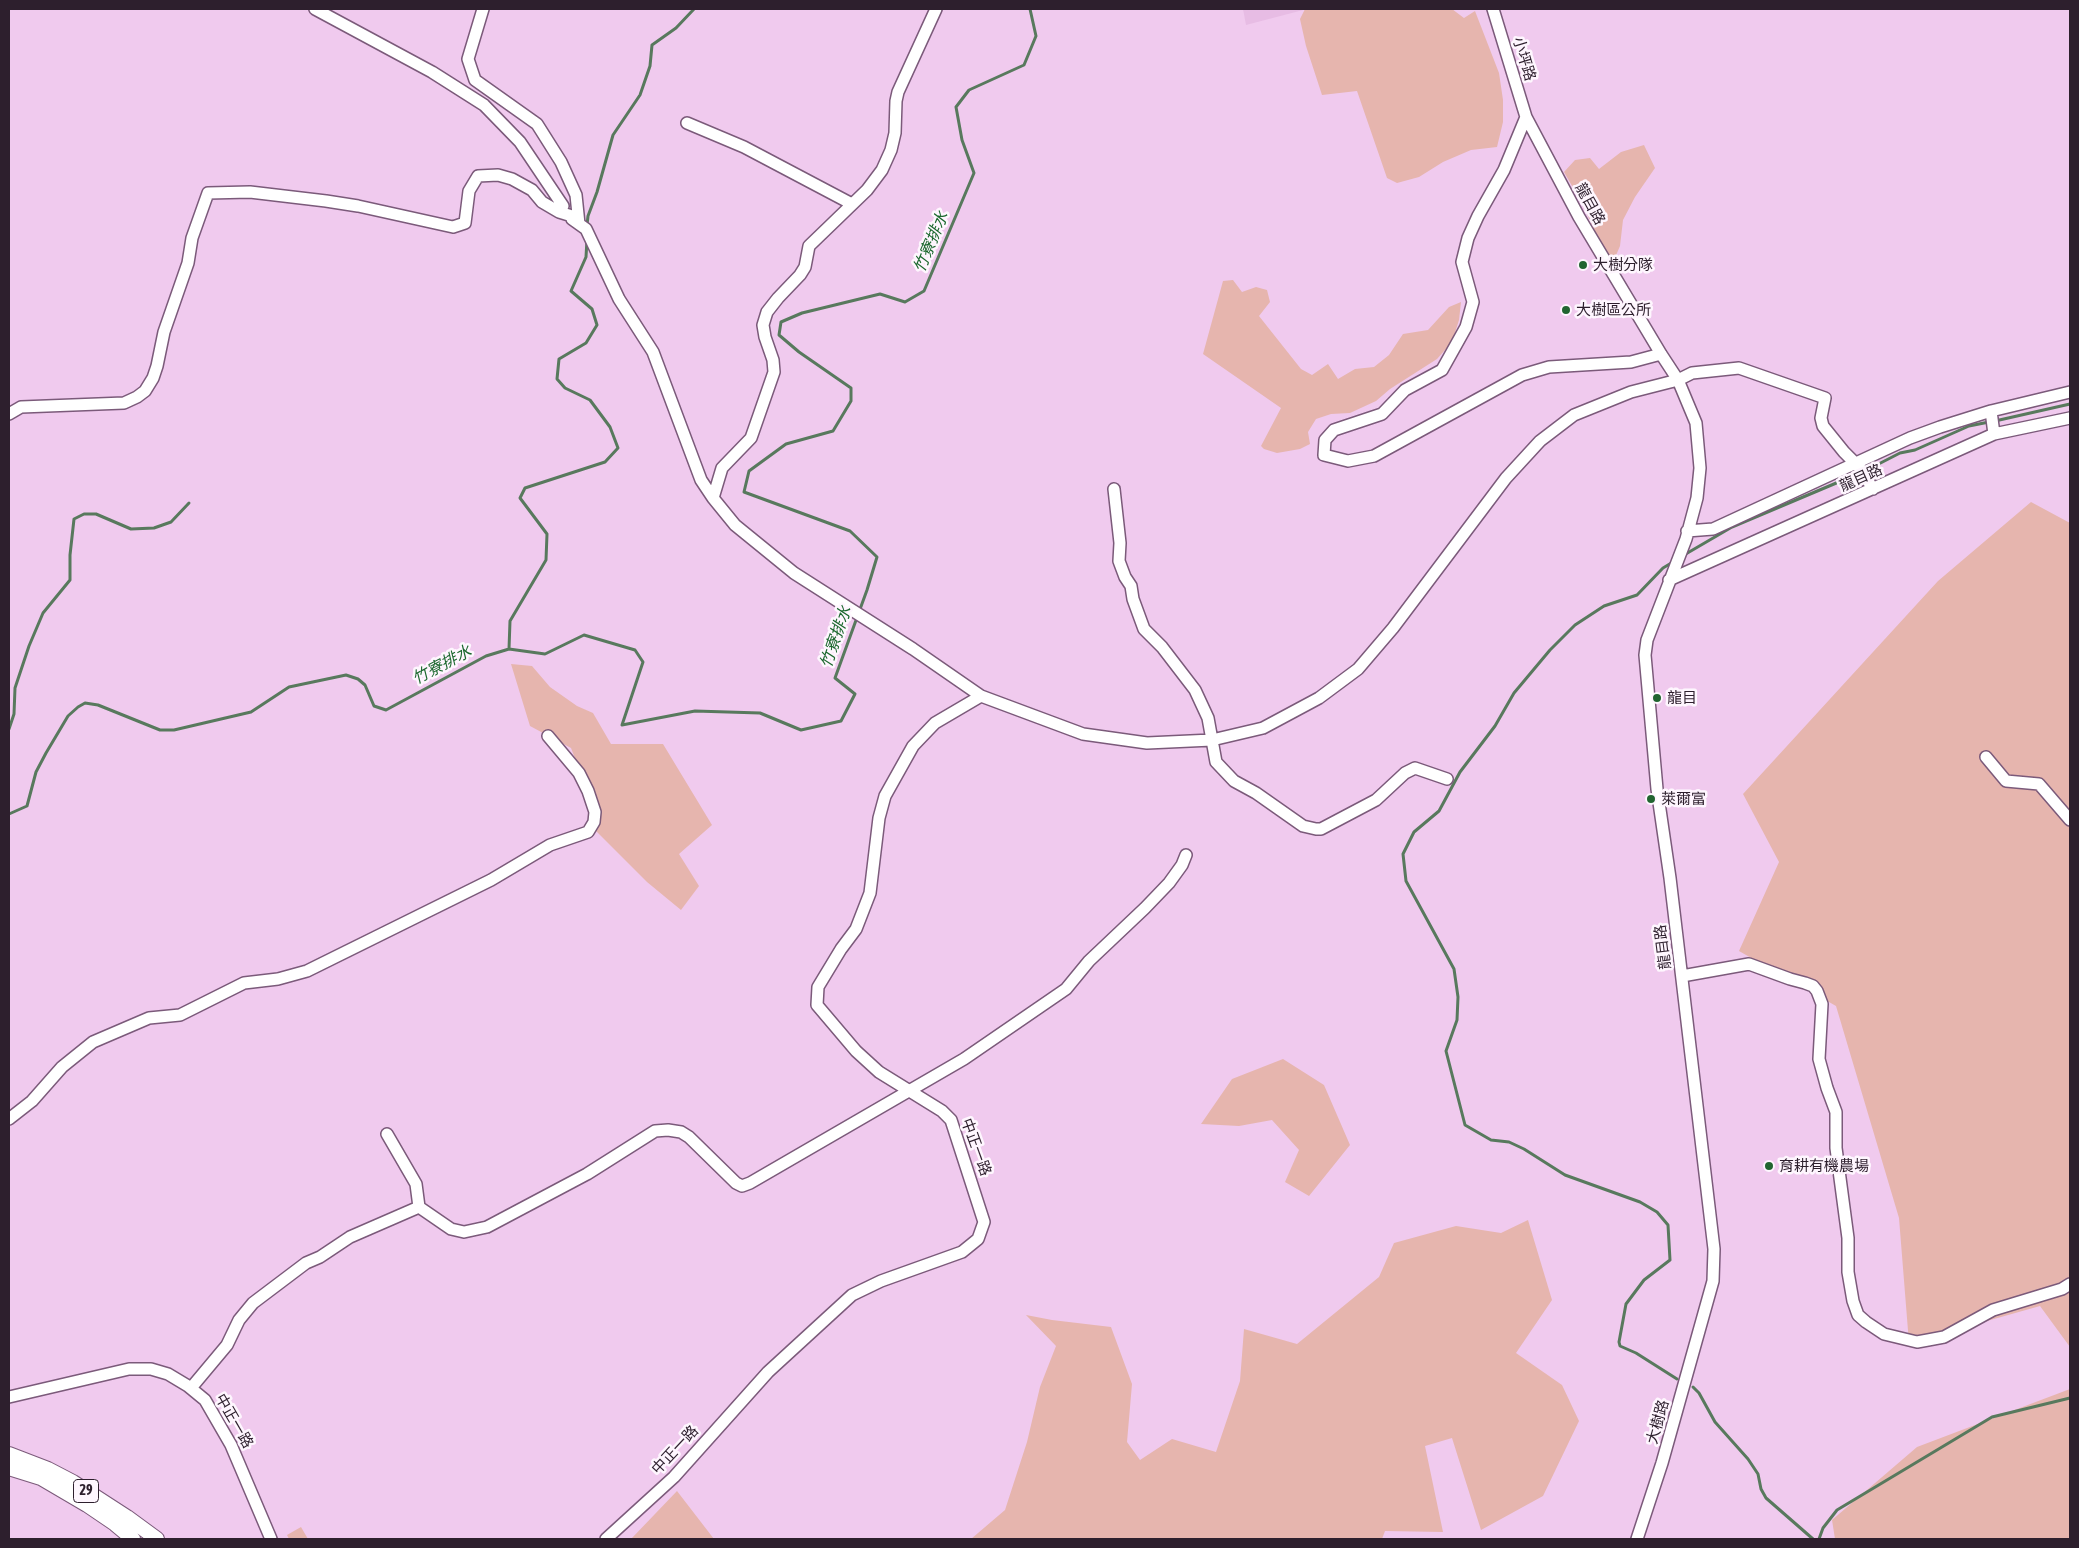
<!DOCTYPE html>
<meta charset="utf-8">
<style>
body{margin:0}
#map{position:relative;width:2079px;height:1548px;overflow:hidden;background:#f0caee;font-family:"Asap Condensed",sans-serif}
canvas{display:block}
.frame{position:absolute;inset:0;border:10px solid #2d1f2d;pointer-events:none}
</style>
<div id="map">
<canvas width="2079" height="1548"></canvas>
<div class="frame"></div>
</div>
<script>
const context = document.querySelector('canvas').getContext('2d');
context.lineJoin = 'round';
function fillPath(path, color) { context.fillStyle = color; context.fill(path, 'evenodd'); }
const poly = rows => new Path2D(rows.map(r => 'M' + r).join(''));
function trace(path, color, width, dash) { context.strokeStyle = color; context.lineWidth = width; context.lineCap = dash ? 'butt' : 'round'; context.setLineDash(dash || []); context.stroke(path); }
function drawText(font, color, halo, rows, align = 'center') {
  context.font = font + ' "Asap Condensed","Noto Sans TC",sans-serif'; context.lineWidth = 5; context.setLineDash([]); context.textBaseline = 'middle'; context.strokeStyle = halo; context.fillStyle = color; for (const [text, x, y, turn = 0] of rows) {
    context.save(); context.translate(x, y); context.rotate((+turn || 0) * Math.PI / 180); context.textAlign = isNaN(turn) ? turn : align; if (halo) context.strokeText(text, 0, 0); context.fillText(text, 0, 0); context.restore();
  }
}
fillPath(poly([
 [1243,9,1307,9,1246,25]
]), '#e7bce4');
fillPath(poly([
 [1305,9,1452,9,1464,18,1475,11,1499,73,1503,100,1503,122,1497,147,1471,150,1443,162,1419,177,1397,183,1387,178,1357,91,1322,95,1306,46,1300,19],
 [1644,145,1655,168,1635,197,1623,220,1620,246,1611,267,1583,205,1564,172,1575,160,1590,158,1599,169,1621,152],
 [1233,280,1242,292,1256,287,1267,290,1270,302,1259,316,1301,369,1312,375,1328,364,1338,379,1355,369,1374,367,1389,355,1403,334,1428,330,1449,307,1461,302,1459,320,1452,342,1437,359,1390,389,1376,401,1350,413,1331,414,1316,419,1308,432,1310,444,1300,449,1277,453,1264,449,1261,446,1281,408,1203,354,1223,281],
 [2031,502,2070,523,2070,1347,2040,1306,1909,1343,1899,1218,1836,1006,1739,951,1779,862,1743,794,1938,581],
 [511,664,532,666,550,687,577,706,593,713,611,744,663,744,712,825,679,854,699,886,681,910,647,882,592,827,588,792,571,748,530,726],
 [1283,1059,1324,1085,1350,1145,1309,1196,1285,1182,1299,1150,1272,1120,1239,1126,1201,1124,1232,1079],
 [1528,1220,1552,1300,1516,1353,1562,1385,1579,1421,1543,1496,1481,1530,1452,1438,1425,1446,1443,1532,1385,1531,1382,1539,971,1539,1005,1510,1027,1442,1040,1387,1056,1346,1026,1315,1052,1320,1111,1327,1132,1384,1127,1442,1140,1460,1172,1439,1216,1452,1240,1381,1244,1329,1297,1344,1379,1277,1394,1243,1456,1226,1501,1233],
 [2070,1389,2070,1539,1835,1539,1832,1520,1917,1447],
 [677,1491,714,1539,631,1539],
 [301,1527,308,1539,289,1539,287,1535]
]), '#e6b5ae');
trace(poly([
 [587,225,588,216,597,192,613,135,640,95,650,66,652,45,676,28,694,9],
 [1995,421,2070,404],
 [1865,471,1900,453,1915,450,1969,426,1989,422],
 [1684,555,1732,527,1860,473],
 [1673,562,1663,568,1637,595,1604,606,1575,625,1550,650,1514,693,1495,726,1460,772,1439,811,1414,832,1403,854,1406,881,1454,969,1458,997,1457,1020,1446,1051,1465,1125,1491,1140,1509,1142,1524,1149,1565,1175,1640,1202,1657,1212,1668,1225,1670,1260,1644,1280,1626,1304,1619,1342,1620,1346,1636,1353,1677,1379],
 [509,649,510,621,546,560,547,534,520,498,525,488,605,462,618,448,610,427,590,400,565,388,557,379,559,359,586,343,597,325,592,309,571,291,586,257,587,239],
 [9,729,14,714,15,688,29,646,43,613,70,580,70,555,74,519,84,514,96,514,131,529,154,528,171,522,189,503],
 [9,814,27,806,36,772,46,753,68,716,78,707,85,703,98,705,160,730,174,730,251,712,289,687,346,675,358,679,365,685,374,706,386,710,486,656,509,649,545,654,584,635,635,650,643,662,622,725,695,711,760,713,801,730,841,721,855,694,835,678,867,590,877,557,850,531,744,492,749,471,786,444,833,431,851,401,851,388,799,352,779,335,781,322,802,313,880,294,905,302,924,291,974,173,962,140,956,107,969,90,1024,65,1036,36,1030,9],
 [1693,1387,1699,1393,1715,1422,1748,1459,1758,1474,1761,1489,1766,1498,1813,1539],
 [1819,1539,1823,1528,1837,1510,1992,1417,2070,1398]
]), '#58795d', 3);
const minor = poly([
 [315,9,432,72,484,105,520,142,563,206],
 [483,9,468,59,475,80,537,124,561,162,576,195,579,224],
 [1493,9,1526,117,1579,217,1661,354,1678,380,1696,423,1700,468,1697,498,1686,539,1647,640,1645,655,1657,789,1670,878,1714,1249,1713,1281,1662,1463,1637,1539],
 [1526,117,1504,170,1478,216,1468,238,1462,262,1473,302,1466,327,1442,370,1405,390,1382,414,1334,430,1325,440,1324,455,1348,461,1374,456,1522,375,1549,367,1631,362,1661,354],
 [687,123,744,147,852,204],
 [572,219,586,229,619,299,653,352,701,480,713,498,735,525,794,573,913,649,981,696,1083,734,1147,743,1212,740,1263,728,1319,698,1358,669,1393,628,1506,478,1540,441,1574,415,1631,392,1678,380,1692,373,1739,368,1825,398,1821,418,1823,426,1844,452,1860,468,1873,489],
 [1991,411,1994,434],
 [9,414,21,407,124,403,137,397,145,391,153,378,157,366,164,332,188,263,192,238,208,193,250,192,326,201,358,206,453,227,465,223,469,191,478,176,498,175,512,179,532,190,542,202,559,212,572,216,578,223],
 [1114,489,1120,543,1119,561,1125,577,1131,586,1133,599,1144,629,1162,647,1195,690,1208,718,1216,762,1234,781,1256,793,1303,826,1316,829,1321,829,1376,800,1405,773,1415,768,1447,779],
 [713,498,722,468,751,438,774,372,773,360,765,337,763,325,767,312,778,298,800,275,805,267,809,246,867,190,882,170,891,150,895,133,896,101,898,92,936,9],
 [1687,531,1713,529,1910,438,1940,427,1991,411,2070,392],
 [1669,580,1994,434,2070,418],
 [1986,757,2006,781,2039,784,2070,820],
 [1682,976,1749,964,1790,979,1805,983,1813,986,1817,991,1822,1004,1819,1059,1827,1088,1836,1112,1836,1148,1848,1238,1848,1272,1853,1301,1858,1315,1866,1322,1884,1334,1917,1342,1928,1340,1944,1337,1993,1310,2062,1289,2070,1284],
 [9,1119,32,1101,62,1067,93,1042,149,1018,180,1015,244,983,278,979,307,971,491,880,550,845,588,832,594,822,595,812,588,791,579,773,548,736],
 [387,1134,416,1184,419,1207,451,1229,464,1232,487,1227,587,1174,655,1131,668,1130,681,1132,689,1137,736,1183,742,1186,750,1183,964,1059,1066,989,1089,961,1145,908,1169,883,1182,865,1186,855],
 [191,1388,227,1345,239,1320,253,1303,306,1263,320,1257,350,1237,419,1207],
 [9,1397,129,1369,151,1369,168,1374,188,1386,205,1400,231,1445,271,1539],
 [606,1539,674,1477,768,1372,852,1295,881,1281,962,1252,978,1239,984,1222,951,1120,942,1111,879,1072,856,1051,817,1005,818,987,841,949,856,929,870,893,879,818,885,796,913,746,935,723,981,696]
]);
const major = poly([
 [9,1454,48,1469,73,1482,127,1517,157,1539],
 [9,1468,41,1478,87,1505,115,1524,133,1539]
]);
trace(minor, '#7b5a7a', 14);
trace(major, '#7b5a7a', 16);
trace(minor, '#fff', 11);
trace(major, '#fff', 14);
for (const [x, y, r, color] of [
 [1583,265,5,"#216530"],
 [1566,310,5,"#216530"],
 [1657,698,5,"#216530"],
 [1651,799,5,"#216530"],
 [1769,1166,5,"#216530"]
]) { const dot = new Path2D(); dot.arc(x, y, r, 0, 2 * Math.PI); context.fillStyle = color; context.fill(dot); trace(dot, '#fef6fe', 2); }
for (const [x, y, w] of [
 [86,1491,25]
]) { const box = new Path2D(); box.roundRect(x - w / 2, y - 11.5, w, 23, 4); context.fillStyle = '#fef6fe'; context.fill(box); trace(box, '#2d1f2d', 1); }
drawText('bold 14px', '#2d1f2d', null, [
 ["29",86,1491]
]);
drawText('15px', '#2d1f2d', '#fef6fe', [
 ["小坪路",1524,59,73],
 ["龍目路",1590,204,61],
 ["龍目路",1861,478,-24],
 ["龍目路",1663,947,-97],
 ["中正一路",976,1147,70],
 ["中正一路",234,1421,60],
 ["大樹路",1658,1422,-74],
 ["中正一路",675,1450,-47]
]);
drawText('15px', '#2d1f2d', '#fef6fe', [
 ["大樹分隊",1593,265],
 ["大樹區公所",1576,310],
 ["龍目",1667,698],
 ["萊爾富",1661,799],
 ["育耕有機農場",1779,1166]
], 'left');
drawText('italic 16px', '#1b682e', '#fef6fe', [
 ["竹寮排水",931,242,-67],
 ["竹寮排水",836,637,-71],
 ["竹寮排水",442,665,-28]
]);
</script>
